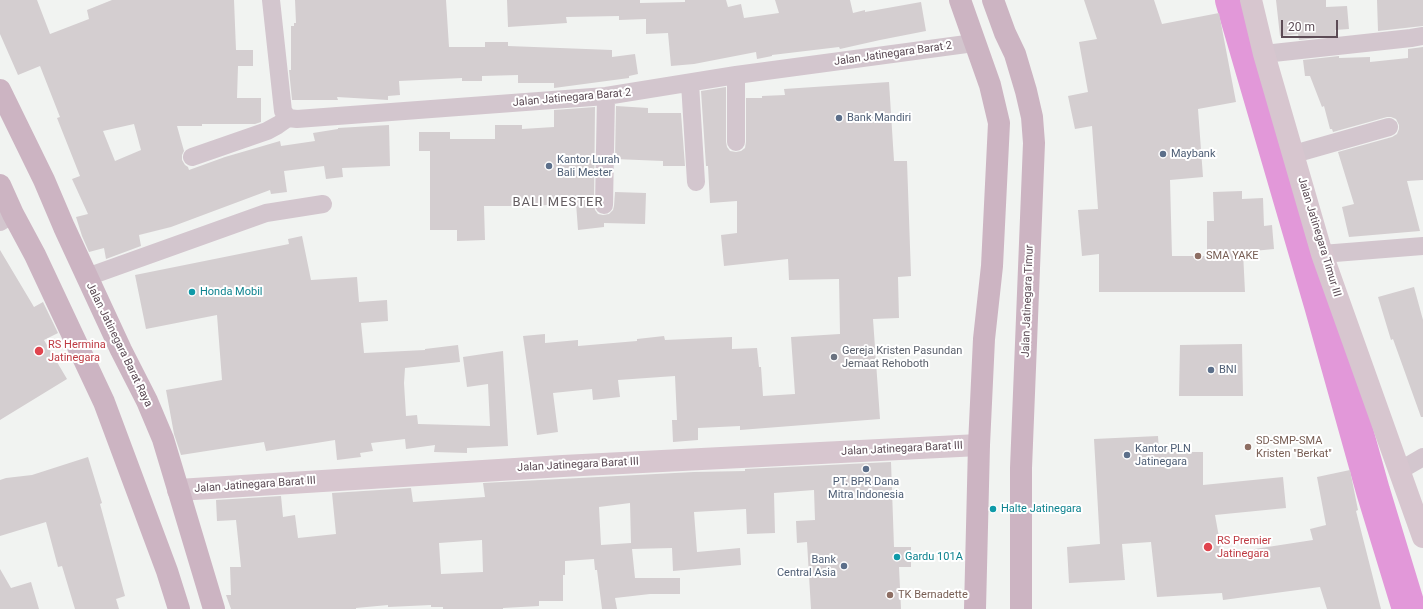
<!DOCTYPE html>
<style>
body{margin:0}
#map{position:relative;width:1423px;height:609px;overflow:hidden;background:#f1f3f1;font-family:Roboto,sans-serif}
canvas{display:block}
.scale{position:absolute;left:1281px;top:20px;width:57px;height:18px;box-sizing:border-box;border:2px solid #5c4b55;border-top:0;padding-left:5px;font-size:12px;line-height:14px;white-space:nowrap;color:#5c4b55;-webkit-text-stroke:3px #fff;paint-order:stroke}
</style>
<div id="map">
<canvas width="1423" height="609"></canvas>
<div class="scale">20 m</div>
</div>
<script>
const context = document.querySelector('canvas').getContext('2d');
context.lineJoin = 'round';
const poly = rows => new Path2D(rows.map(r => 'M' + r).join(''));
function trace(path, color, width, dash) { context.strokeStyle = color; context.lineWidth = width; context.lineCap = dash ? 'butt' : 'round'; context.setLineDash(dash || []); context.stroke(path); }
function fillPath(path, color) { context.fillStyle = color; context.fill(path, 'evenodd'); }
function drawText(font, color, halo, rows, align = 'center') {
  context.font = font + ' Roboto,sans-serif'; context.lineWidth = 4; context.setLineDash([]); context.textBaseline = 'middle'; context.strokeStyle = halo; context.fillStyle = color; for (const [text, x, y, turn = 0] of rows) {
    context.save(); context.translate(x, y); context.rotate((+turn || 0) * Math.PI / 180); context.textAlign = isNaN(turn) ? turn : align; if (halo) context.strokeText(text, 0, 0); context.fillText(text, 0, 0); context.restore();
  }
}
trace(poly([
 [1232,0,1321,305,1373,491,1409,609]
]), '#e298d9', 34);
fillPath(poly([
 [0,0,37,0,50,34,89,19,87,10,112,0,234,0,236,50,253,50,253,66,238,66,237,98,261,98,261,122,255,124,202,124,202,126,177,126,184,151,182,155,182,160,185,165,188,167,189,170,225,157,280,141,281,146,315,141,313,133,338,129,338,128,389,125,390,166,342,168,343,177,326,179,324,166,284,171,287,192,271,194,270,190,171,227,139,235,141,246,106,259,104,248,89,252,82,236,76,217,88,214,72,179,80,176,57,118,60,117,40,66,18,75,0,34],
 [134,124,141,150,115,161,103,131],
 [295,0,446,0,449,47,485,47,485,42,508,42,508,46,612,50,612,57,635,54,638,74,629,76,629,78,554,88,554,83,518,83,518,75,482,76,482,81,462,81,462,78,399,81,400,95,388,96,388,100,337,97,338,100,292,100,289,70,291,70,291,26,294,26,294,23,296,23],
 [507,0,640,0,640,3,685,2,685,0,726,0,728,7,741,4,744,18,779,13,775,0,850,0,853,13,865,10,865,12,921,2,926,31,880,40,840,49,839,47,772,55,772,56,757,59,756,52,694,64,671,66,668,33,646,34,646,19,619,20,619,16,566,17,567,23,508,27],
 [1084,0,1154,0,1162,24,1219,13,1236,102,1198,109,1203,177,1170,180,1172,256,1207,256,1207,221,1214,221,1213,192,1242,191,1242,199,1263,198,1264,226,1272,225,1274,249,1243,252,1245,292,1099,292,1099,254,1082,256,1078,210,1098,209,1092,126,1075,129,1068,96,1088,92,1079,42,1097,39],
 [1276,0,1326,0,1326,7,1347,6,1349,29,1335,30,1336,36,1299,40,1298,34,1280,36],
 [1377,0,1423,0,1423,26,1378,31],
 [1423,47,1423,180,1407,181,1420,231,1349,237,1342,207,1354,204,1338,152,1392,137,1397,134,1399,129,1399,125,1396,119,1391,117,1387,117,1333,132,1332,129,1330,129,1324,106,1322,107,1310,76,1305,76,1303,60,1339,56,1339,58,1370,57,1370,62,1408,58,1408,49],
 [889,82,894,161,907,161,911,276,898,277,899,318,873,319,880,419,740,430,740,426,698,428,698,440,673,442,672,420,677,420,675,376,618,380,620,397,593,400,592,389,553,393,558,432,537,435,523,336,545,334,545,343,578,340,578,346,637,341,637,339,664,336,665,340,732,337,732,349,757,348,759,367,761,367,763,396,795,394,791,337,840,334,839,279,789,280,788,259,724,266,721,235,737,233,737,201,710,203,708,166,706,166,701,91,726,87,726,142,727,147,730,151,736,152,741,151,745,148,746,142,746,98,762,98,762,96,785,95,784,89],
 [616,106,648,108,648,113,681,113,685,166,663,166,663,161,615,159],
 [595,107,594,205,595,210,598,214,603,215,609,214,613,210,614,206,615,192,646,193,645,224,604,223,604,227,578,230,576,203,534,206,484,206,485,240,457,241,457,230,430,230,430,151,419,151,419,132,450,132,450,139,495,139,495,125,522,125,522,129,554,127,554,110],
 [302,236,311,280,357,277,359,302,387,300,388,321,361,323,364,353,425,350,425,349,458,345,460,362,405,368,404,383,406,416,417,415,418,424,490,426,488,384,467,387,463,357,503,351,508,446,467,448,467,453,434,452,435,445,406,449,405,439,371,443,373,451,360,453,361,457,337,460,335,440,266,451,264,442,181,455,174,434,166,390,222,380,217,315,146,329,135,275,289,244,288,239],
 [0,250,34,307,43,302,58,333,44,340,67,379,0,420],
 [1414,287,1423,320,1423,417,1421,417,1393,339,1391,340,1378,297],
 [1242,344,1243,396,1179,396,1180,345],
 [1158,436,1159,452,1203,452,1203,485,1283,477,1286,508,1215,515,1222,554,1313,540,1310,529,1326,525,1317,477,1350,470,1358,510,1356,511,1381,609,1327,609,1320,587,1223,600,1222,593,1157,597,1151,542,1122,544,1125,580,1069,583,1067,547,1100,544,1094,439],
 [88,457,102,503,100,504,125,596,116,599,119,609,75,609,62,566,58,567,46,522,0,536,0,480,6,478,32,475],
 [891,462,894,547,911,547,911,567,899,567,901,609,811,609,807,542,797,543,796,521,815,520,814,490,774,493,775,533,747,534,746,509,694,512,697,552,740,548,741,565,673,571,672,548,632,549,635,578,680,578,680,594,650,594,615,598,617,609,602,609,597,570,595,570,594,559,565,561,565,575,563,575,563,601,539,601,539,606,503,608,503,609,443,609,443,607,431,607,431,605,388,607,388,605,356,608,356,609,231,609,226,595,231,595,230,567,241,567,236,520,217,521,216,500,281,496,283,517,295,515,298,538,336,534,332,493,411,488,413,502,485,497,483,483,694,472,745,471,745,469],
 [630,503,631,543,601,545,599,507],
 [482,540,483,572,441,574,439,543],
 [0,569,11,588,31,582,39,609,0,609]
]), '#d4ced0');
trace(poly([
 [271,0,283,111,288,118,297,119,606,96,736,75,974,43],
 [1264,54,1411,38,1423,36],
 [736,75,736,142],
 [690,83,696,182],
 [1294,154,1389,127],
 [192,157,267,131,278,125,288,118],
 [604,205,606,96],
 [0,222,13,214],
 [1322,254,1423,246],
 [87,277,266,213,323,204],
 [1399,471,1423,457]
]), '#d3c6ce', 18);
trace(poly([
 [1251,0,1264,54,1322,254,1423,537],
 [178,490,563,466,979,445]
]), '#d7c6cf', 22);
trace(poly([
 [960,0,990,85,999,123,992,266,984,339,979,445,975,609],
 [993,0,1005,33,1015,54,1026,91,1032,117,1034,143,1021,468,1021,609],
 [0,90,44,180,64,227,121,350,147,401,163,439,214,609],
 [0,185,13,214,35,255,104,402,167,571,179,609]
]), '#ccb4c2', 22);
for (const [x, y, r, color] of [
 [839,118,4,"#5c6f8a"],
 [1163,154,4,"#5c6f8a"],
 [549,166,4,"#5c6f8a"],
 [1198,256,4,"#8d6e63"],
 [192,292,4,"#0f9aa8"],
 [39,351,5,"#e0444e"],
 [834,357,4,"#6b7280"],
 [1211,370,4,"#5c6f8a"],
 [1248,447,4,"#8d6e63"],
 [1127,455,4,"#5c6f8a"],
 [866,469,4,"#5c6f8a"],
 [993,509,4,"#0f9aa8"],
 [1208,547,5,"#e0444e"],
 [897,557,4,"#0f9aa8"],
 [844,566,4,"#5c6f8a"],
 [890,595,4,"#8d6e63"]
]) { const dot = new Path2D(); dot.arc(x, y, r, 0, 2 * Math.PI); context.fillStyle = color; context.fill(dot); trace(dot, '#fff', 1.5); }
drawText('11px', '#5c4b55', '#fff', [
 ["Jalan Jatinegara Barat 2",893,54,-8],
 ["Jalan Jatinegara Barat 2",572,98,-5],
 ["Jalan Jatinegara Timur III",1319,237,73],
 ["Jalan Jatinegara Timur",1028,301,-88],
 ["Jalan Jatinegara Barat Raya",119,345,64],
 ["Jalan Jatinegara Barat III",902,449,-3],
 ["Jalan Jatinegara Barat III",578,465,-3],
 ["Jalan Jatinegara Barat III",255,485,-4]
]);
drawText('11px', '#4e5e75', '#fff', [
 ["Bank Mandiri",847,118],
 ["Maybank",1171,154],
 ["Kantor Lurah",557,160],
 ["Bali Mester",557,173],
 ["BNI",1219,370],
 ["Kantor PLN",1135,449],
 ["Jatinegara",1135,462],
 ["PT. BPR Dana",866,482,"center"],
 ["Mitra Indonesia",866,495,"center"],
 ["Bank",836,560,"right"],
 ["Central Asia",836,573,"right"]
], 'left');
drawText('11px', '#785e54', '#fff', [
 ["SMA YAKE",1206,256],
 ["SD-SMP-SMA",1256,441],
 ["Kristen \"Berkat\"",1256,454],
 ["TK Bernadette",898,595]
], 'left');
drawText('11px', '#0d838f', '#fff', [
 ["Honda Mobil",200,292],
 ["Halte Jatinegara",1001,509],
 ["Gardu 101A",905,557]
], 'left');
drawText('11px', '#be3a42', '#fff', [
 ["RS Hermina",48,345],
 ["Jatinegara",48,358],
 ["RS Premier",1217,541],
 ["Jatinegara",1217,554]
], 'left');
drawText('11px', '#5b616d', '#fff', [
 ["Gereja Kristen Pasundan",842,351],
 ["Jemaat Rehoboth",842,364]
], 'left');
context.letterSpacing = '1px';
drawText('13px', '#655e62', '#fff', [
 ["BALI MESTER",558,203]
]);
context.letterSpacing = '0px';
</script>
